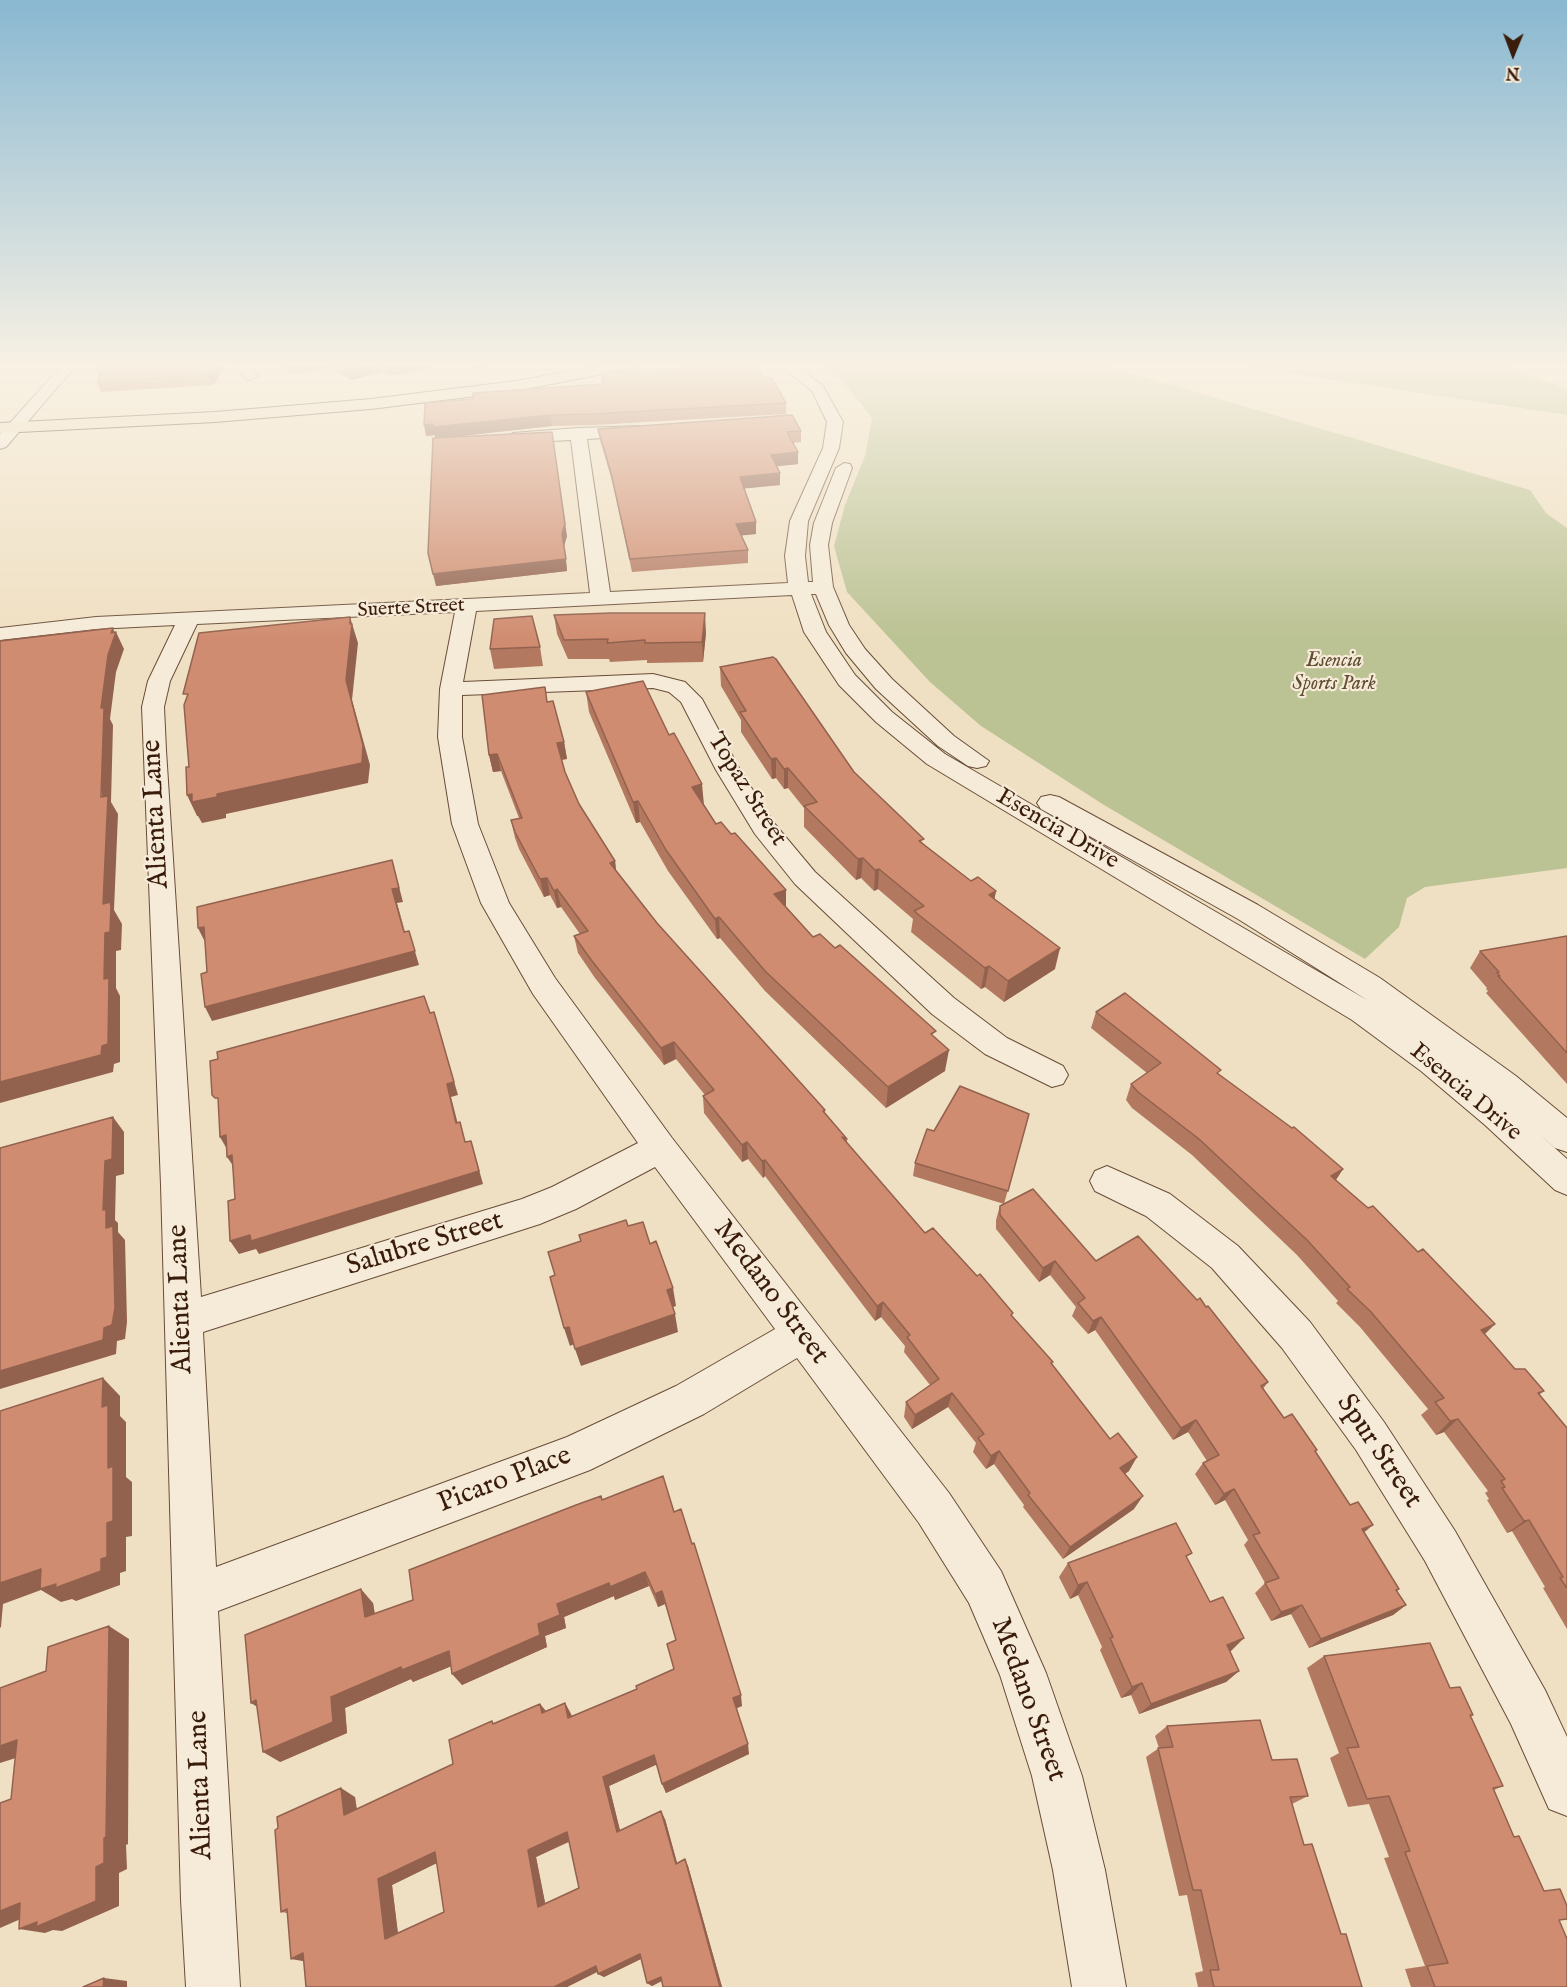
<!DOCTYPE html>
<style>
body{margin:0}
#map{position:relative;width:1567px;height:1987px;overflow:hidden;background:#f0e0c3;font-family:"IM FELL English",serif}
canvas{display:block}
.north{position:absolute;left:1483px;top:24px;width:60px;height:60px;-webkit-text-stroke:4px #f5ebd8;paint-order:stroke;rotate:181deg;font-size:16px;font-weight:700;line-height:24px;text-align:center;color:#3a1c0a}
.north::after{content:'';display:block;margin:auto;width:21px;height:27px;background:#3a1c0a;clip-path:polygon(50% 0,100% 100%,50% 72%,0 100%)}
</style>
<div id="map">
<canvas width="1567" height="1987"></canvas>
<div class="north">N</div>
</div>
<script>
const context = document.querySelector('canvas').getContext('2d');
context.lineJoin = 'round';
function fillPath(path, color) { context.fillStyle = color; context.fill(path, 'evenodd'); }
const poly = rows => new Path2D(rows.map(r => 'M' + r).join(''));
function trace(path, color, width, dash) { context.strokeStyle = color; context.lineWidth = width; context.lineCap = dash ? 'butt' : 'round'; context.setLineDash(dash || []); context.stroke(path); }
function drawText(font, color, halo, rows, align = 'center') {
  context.font = font + ' "IM FELL English",serif'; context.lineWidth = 4.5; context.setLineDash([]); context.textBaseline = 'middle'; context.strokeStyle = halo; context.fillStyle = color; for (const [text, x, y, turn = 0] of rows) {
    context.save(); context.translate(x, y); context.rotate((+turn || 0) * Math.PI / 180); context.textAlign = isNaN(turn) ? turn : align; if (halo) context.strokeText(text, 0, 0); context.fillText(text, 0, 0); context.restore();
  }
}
fillPath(poly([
 [816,362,1093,362,1530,490,1546,513,1567,528,1567,868,1425,887,1407,898,1399,927,1365,959,1104,805,981,726,930,682,847,592,834,546,845,505,865,456,872,418,841,379],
 [1214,362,1507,362,1510,368,1567,389,1567,415]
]), '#bbc293');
const minor = poly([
 [65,362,79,362,6,447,0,449,0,434,65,362],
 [229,362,244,362,258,376,251,380,246,379,229,362],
 [776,362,792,362,823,386,843,422,839,448,808,521,805,556,808,582,813,582,810,545,814,523,836,468,844,463,850,464,852,468,832,523,828,545,833,587,849,625,865,649,892,679,954,736,989,761,986,766,977,768,968,766,938,746,876,689,846,653,829,625,816,594,811,594,826,632,855,675,892,712,945,754,1367,1000,1238,919,1041,809,1037,803,1041,797,1050,795,1059,797,1258,905,1380,978,1516,1076,1567,1118,1567,1152,1555,1148,1536,1131,1567,1159,1567,1195,1555,1190,1485,1125,1421,1071,1352,1020,927,764,876,722,839,685,804,632,792,595,476,611,463,682,653,674,685,682,702,699,740,770,774,823,815,872,954,998,1007,1038,1063,1066,1068,1075,1063,1084,1052,1087,985,1054,932,1014,795,884,755,834,716,770,681,702,669,692,653,688,462,695,462,737,478,824,509,903,555,978,672,1138,949,1493,1001,1571,1046,1673,1082,1776,1105,1870,1126,1987,1072,1987,1053,1870,1032,1776,1000,1675,969,1603,919,1523,797,1358,704,1414,590,1470,218,1611,240,1987,186,1987,181,1900,161,1185,142,707,148,681,175,625,96,629,0,640,0,628,96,617,590,593,571,440,513,443,505,438,513,433,578,428,639,426,647,431,639,436,587,439,610,592,788,583,785,556,790,521,823,448,827,422,812,391,776,362],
 [455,612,440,689,438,737,452,824,481,903,533,994,638,1143,552,1187,522,1199,201,1297,166,750,164,707,170,681,197,624,455,612],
 [655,1167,775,1329,676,1386,567,1437,216,1567,203,1332,540,1224,576,1209,655,1167],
 [1107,1166,1170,1194,1238,1246,1310,1322,1384,1422,1455,1531,1545,1690,1567,1737,1567,1816,1549,1809,1511,1724,1425,1561,1356,1450,1282,1348,1212,1268,1146,1216,1095,1191,1090,1181,1095,1171,1107,1166]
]);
const major = poly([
 [616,362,646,362,638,367,516,391,371,409,215,422,0,433,0,423,215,412,371,399,516,381,616,362]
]);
trace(minor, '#684d38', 2);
trace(major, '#3a1c0a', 2);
fillPath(minor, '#f5ebd8');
fillPath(major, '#f0e0c3');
fillPath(poly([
 [0,362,26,362,18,367,0,367],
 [101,362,226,362,216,382,211,385,101,392,97,382,99,378,96,369],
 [273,362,455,362,404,374,388,375,383,372,351,380,329,368,291,374],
 [463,362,503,362,475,369],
 [680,362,717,365,763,377,786,403,786,414,595,425,552,426,449,437,567,536,564,546,567,571,436,586,435,438,435,435,426,436,473,399,602,384,681,369],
 [598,429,801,431,801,442,793,443,798,464,777,466,780,473,780,485,744,488,756,522,756,534,741,535,748,550,748,563,632,572,613,484,600,440],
 [554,615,706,633,703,662,647,663,647,660,610,662,609,659,568,659,557,634],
 [540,647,543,666,494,669,490,649],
 [720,667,854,772,924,844,971,881,996,891,994,899,1055,969,1004,1002,985,987,981,989,911,932,913,919,878,889,874,891,861,878,856,880,804,827,804,808,788,788,784,789,776,778,772,779,741,732,741,720,721,686],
 [586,692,704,805,716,824,786,907,813,937,935,1038,945,1071,886,1108,765,991,720,938,717,939,668,871,640,822,636,823,589,712],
 [548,702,564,742,567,759,561,760,565,772,579,804,615,861,616,870,657,923,825,1110,825,1113,847,1139,847,1143,925,1233,1012,1316,1052,1365,1129,1471,1125,1474,1134,1509,1063,1559,1023,1507,1024,1505,994,1464,986,1469,973,1452,976,1443,948,1407,912,1429,904,1417,906,1402,930,1385,904,1352,905,1346,881,1317,875,1321,765,1176,763,1178,748,1159,742,1162,704,1113,703,1096,705,1095,676,1059,664,1065,595,978,578,953,574,936,580,934,561,907,557,908,550,895,544,897,519,849,515,838,511,820,519,818,501,771,493,772,489,755],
 [1567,936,1567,1084,1486,993,1488,991,1486,989,1487,988,1470,968,1480,951],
 [1096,1012,1219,1074,1343,1169,1336,1180,1418,1252,1495,1324,1484,1334,1515,1369,1544,1391,1539,1395,1567,1428,1567,1629,1543,1588,1545,1587,1512,1531,1507,1533,1487,1500,1489,1499,1485,1493,1488,1491,1444,1432,1436,1435,1421,1415,1428,1409,1360,1327,1336,1303,1338,1301,1297,1255,1192,1155,1132,1108,1126,1100,1131,1084,1147,1073,1091,1028],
 [1029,1114,1004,1204,1096,1261,1268,1382,1263,1389,1284,1418,1317,1450,1315,1452,1399,1589,1397,1591,1406,1605,1393,1615,1309,1648,1291,1614,1271,1621,1255,1593,1265,1583,1244,1545,1248,1540,1225,1500,1215,1505,1195,1474,1203,1463,1207,1461,1188,1432,1173,1440,1095,1330,1088,1334,1072,1316,1076,1307,1050,1275,1039,1282,996,1229,996,1220,1000,1206,1004,1204,913,1176,915,1163,934,1131],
 [602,1500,674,1512,742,1706,736,1708,749,1754,666,1793,657,1764,609,1786,620,1830,665,1819,677,1863,688,1866,722,1987,663,1987,662,1981,652,1986,647,1983,641,1959,604,1977,598,1974,597,1972,567,1987,306,1987,304,1961,287,1913,281,1912,355,1797,357,1809,453,1764,494,1723,540,1704,546,1711,565,1703,572,1716,637,1689,674,1669,676,1640,665,1604,658,1607,649,1586,615,1600,614,1596,564,1617,566,1628,545,1636,547,1647,462,1685,451,1666,413,1682,411,1679,345,1708,347,1733,280,1762,373,1603,375,1614,413,1600],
 [569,1842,579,1888,545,1904,536,1857],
 [437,1863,444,1912,398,1933,392,1885],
 [1187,1559,1239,1671,1226,1682,1139,1714,1131,1695,1121,1698,1100,1650,1102,1647,1078,1595,1070,1599,1059,1577,1068,1563],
 [1324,1656,1450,1688,1473,1715,1470,1716,1503,1786,1494,1790,1514,1837,1559,1920,1567,1987,1411,1987,1405,1969,1425,1966,1384,1858,1389,1857,1369,1804,1348,1807,1330,1758,1339,1753,1307,1668],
 [1167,1726,1272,1760,1308,1796,1292,1804,1304,1845,1362,1987,1198,1987,1195,1973,1203,1971,1187,1895,1179,1896,1146,1757,1159,1748,1155,1736]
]), '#b37860');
fillPath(poly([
 [16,362,26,362,18,367],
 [218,362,226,362,216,382,211,385,207,375],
 [306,362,328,362,329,368,291,374,288,364],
 [414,362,455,362,404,374,388,375,386,366],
 [473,362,503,362,475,369],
 [380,363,383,372,351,380,348,370],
 [551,415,552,426,435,439,435,435,426,436,424,425],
 [552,432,567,536,564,546,562,534],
 [798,452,798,464,771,467,771,455],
 [780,473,780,485,740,489,740,477],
 [756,522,756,534,737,536,736,524],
 [566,559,567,571,436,586,433,574],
 [705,613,706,633,703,662,702,642],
 [350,617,358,643,352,700,370,765,368,783,226,814,226,818,202,823,198,816,197,816,187,795,217,794,346,680],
 [113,628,115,634,116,632,124,649,116,672,110,719,113,725,111,802,118,814,114,910,122,924,121,950,116,951,116,988,120,996,120,1062,114,1064,113,1072,0,1103,0,1082,104,979,101,708,111,633],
 [564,742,567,759,559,760,557,743],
 [497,754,501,771,493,772,489,755],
 [776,758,776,778,772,779,771,759],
 [788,768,788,788,784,789,784,769],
 [702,784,704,805,692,787],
 [638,801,640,822,636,823,633,802],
 [863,858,861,878,856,880,858,859],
 [392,860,403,902,397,903,409,946,392,889],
 [615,861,617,879,610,863],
 [879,869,878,889,874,891,875,870],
 [547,878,550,895,544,897,540,879],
 [557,889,561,907,557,908,554,891],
 [786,890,786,910,774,894],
 [996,891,992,912,989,895],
 [719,917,720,938,717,939,715,919],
 [204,927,205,942,198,928],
 [409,931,419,965,212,1021,205,1007],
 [1060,948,1055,969,1004,1002,1008,981],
 [989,966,985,987,981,989,985,968],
 [434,1012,458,1095,451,1097,461,1136,456,1123,447,1084],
 [674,1042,676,1059,664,1065,661,1048],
 [949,1050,945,1071,886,1108,888,1087],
 [113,1117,124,1132,124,1174,116,1176,115,1220,118,1223,118,1232,125,1240,127,1322,125,1339,117,1341,116,1354,0,1389,0,1371,106,1228,103,1210,105,1161],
 [226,1135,228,1151,220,1137],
 [471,1141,483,1184,259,1254,256,1249,239,1254,230,1241,250,1235],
 [747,1142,748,1159,742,1162,742,1145],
 [232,1155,236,1170,227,1157],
 [765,1160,765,1176,763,1178,762,1161],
 [1343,1169,1333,1184,1331,1176],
 [1055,1261,1050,1275,1039,1282,1043,1268],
 [673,1288,676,1306,670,1308,667,1290],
 [883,1302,881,1317,875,1321,877,1306],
 [675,1314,678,1332,581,1366,575,1349],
 [1101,1317,1095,1330,1088,1334,1093,1321],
 [1495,1324,1481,1338,1481,1330],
 [569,1327,574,1344,570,1346,564,1328],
 [103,1378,120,1396,120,1416,126,1422,126,1477,132,1482,132,1536,126,1537,126,1571,120,1573,120,1585,76,1601,72,1599,61,1602,41,1590,3,1604,1,1627,0,1628,0,1583,41,1569,101,1559,108,1468,102,1407],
 [952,1393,948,1407,912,1429,915,1415],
 [1458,1419,1444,1432,1436,1435,1450,1421],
 [1196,1420,1188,1432,1173,1440,1181,1428],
 [999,1451,994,1464,986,1469,991,1456],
 [1137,1457,1129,1471,1113,1482,1120,1468],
 [1234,1489,1225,1500,1215,1505,1224,1494],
 [1143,1496,1134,1509,1063,1559,1070,1547],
 [1529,1520,1512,1531,1507,1533,1524,1521],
 [1373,1525,1361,1535,1362,1529],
 [645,1572,649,1586,615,1600,614,1596,564,1617,566,1628,545,1636,547,1647,462,1685,452,1674,538,1624,557,1604,609,1583],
 [1087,1582,1078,1595,1070,1599,1078,1585],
 [361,1589,373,1603,377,1630,365,1617],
 [662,1591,665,1604,658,1607,655,1594],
 [1302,1605,1291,1614,1271,1621,1281,1612],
 [1406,1605,1393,1615,1309,1648,1321,1639],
 [109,1626,129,1639,128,1844,126,1845,127,1869,119,1873,119,1906,62,1931,53,1930,45,1933,19,1929,104,1838],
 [1244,1638,1231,1651,1213,1657,1227,1645],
 [449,1651,459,1663,413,1682,411,1679,345,1708,347,1733,280,1762,263,1752,331,1697,401,1667],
 [1239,1671,1226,1682,1139,1714,1151,1704],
 [1142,1683,1131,1695,1121,1698,1132,1687],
 [741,1695,742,1706,735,1709,733,1698],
 [256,1700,267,1713,251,1703],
 [565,1703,571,1714,574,1728,568,1718],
 [540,1704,548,1714,542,1713],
 [17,1740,41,1750,0,1763,0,1746],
 [748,1744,749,1754,666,1793,662,1784],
 [654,1755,658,1764,609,1786,622,1839,617,1832,603,1777],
 [341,1788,355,1797,358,1823,344,1815],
 [661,1811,665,1819,679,1870,676,1864],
 [567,1832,574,1839,536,1857,547,1912,538,1907,528,1850],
 [435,1852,447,1858,392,1885,399,1943,385,1939,378,1879],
 [685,1859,688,1866,722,1987,720,1987],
 [20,1903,46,1908,0,1928,0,1911],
 [303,1953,308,1962,291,1959],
 [640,1954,645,1957,604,1977,598,1974],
 [596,1966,603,1969,567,1987,554,1987],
 [661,1977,665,1979,652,1986,647,1983],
 [104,1978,127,1981,127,1987,103,1987]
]), '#92624e');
const building = poly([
 [101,362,218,362,212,373,207,375,97,382,105,369,96,369,101,362],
 [284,362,306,362,288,364,284,362],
 [333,362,414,362,402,364,386,366,380,363,348,370,333,362],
 [680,362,716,362,717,365,752,362,763,377,772,378,786,403,594,414,551,415,433,427,433,424,424,425,425,403,473,399,473,393,603,384,601,372,681,369,680,362],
 [792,415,801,431,787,432,798,452,771,455,780,473,740,477,756,522,736,524,748,550,630,559,611,473,598,429,792,415],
 [552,432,565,524,562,534,566,559,433,574,428,553,433,438,552,432],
 [611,613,705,613,702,642,645,643,645,640,607,643,608,639,564,640,554,615,611,613],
 [532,616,540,647,490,649,494,619,532,616],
 [350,617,350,624,352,624,346,680,363,745,362,763,217,794,217,797,192,802,192,794,187,795,186,767,189,767,184,705,188,694,183,694,199,633,350,617],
 [113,628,111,633,116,632,108,655,101,708,104,708,101,797,108,796,103,904,110,902,111,906,110,932,105,933,104,979,109,978,108,1044,102,1046,101,1055,0,1082,0,641,113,628],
 [773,657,776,659,854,772,924,839,919,841,971,881,978,877,996,891,989,895,1060,948,1008,981,989,966,985,968,914,911,924,906,879,869,875,870,863,858,858,859,804,806,817,802,788,768,784,769,776,758,771,759,740,712,746,711,720,667,773,657],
 [643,681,669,735,674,733,702,784,692,787,716,824,721,822,731,834,735,833,786,890,774,894,813,937,820,934,835,948,840,945,936,1031,931,1034,949,1050,888,1087,765,971,719,917,715,919,666,850,638,801,633,802,586,692,643,681],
 [545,687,547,702,553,701,564,742,557,743,565,772,579,804,615,861,610,863,657,923,825,1110,823,1111,847,1139,842,1137,925,1233,933,1228,977,1276,980,1274,1013,1313,1011,1315,1053,1362,1051,1363,1110,1439,1118,1433,1137,1457,1120,1468,1143,1496,1070,1547,1028,1495,1030,1493,999,1451,991,1456,978,1438,984,1434,952,1393,915,1415,906,1402,939,1379,907,1337,910,1335,883,1302,877,1306,765,1160,762,1161,747,1142,742,1145,703,1096,714,1090,674,1042,661,1048,592,961,574,936,588,931,557,889,554,891,547,878,540,879,515,832,511,820,522,818,497,754,489,755,482,695,545,687],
 [392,860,399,888,392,889,404,932,409,931,415,951,205,1007,201,974,207,972,204,927,198,928,197,907,392,860],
 [1567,936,1567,1053,1498,976,1500,976,1497,973,1499,972,1480,951,1567,936],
 [1125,993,1221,1070,1217,1073,1292,1128,1294,1127,1343,1169,1331,1176,1368,1208,1373,1206,1418,1252,1423,1249,1495,1324,1481,1330,1515,1369,1525,1369,1544,1391,1538,1393,1567,1428,1567,1588,1560,1578,1563,1577,1529,1520,1524,1521,1502,1488,1505,1487,1501,1481,1505,1479,1458,1419,1450,1421,1435,1402,1444,1398,1371,1312,1347,1289,1350,1287,1307,1240,1199,1139,1138,1092,1131,1084,1161,1063,1096,1012,1125,993],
 [424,996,430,1013,434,1012,454,1082,447,1084,456,1123,460,1122,465,1142,471,1141,479,1171,251,1241,250,1235,230,1241,228,1201,235,1199,232,1155,227,1157,226,1135,220,1137,218,1098,215,1098,212,1095,210,1061,218,1059,217,1052,424,996],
 [960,1086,1029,1114,1008,1191,915,1163,927,1129,934,1131,960,1086],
 [113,1117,112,1159,105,1161,103,1210,106,1209,106,1228,113,1226,115,1308,112,1325,104,1328,103,1340,0,1371,0,1148,113,1117],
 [1033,1189,1096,1261,1138,1236,1197,1300,1200,1298,1206,1307,1208,1306,1268,1382,1261,1386,1284,1418,1292,1414,1317,1450,1315,1451,1350,1505,1358,1502,1373,1525,1362,1529,1399,1589,1396,1590,1406,1605,1321,1639,1302,1605,1281,1612,1265,1583,1279,1578,1253,1535,1260,1533,1234,1489,1224,1494,1203,1463,1219,1455,1196,1420,1181,1428,1101,1317,1093,1321,1078,1303,1085,1298,1055,1261,1043,1268,1000,1215,1000,1206,1033,1189],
 [626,1220,628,1226,643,1222,650,1244,656,1241,673,1288,667,1290,675,1314,575,1349,569,1327,564,1328,550,1277,555,1275,548,1252,581,1241,579,1235,626,1220],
 [103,1378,102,1407,108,1405,108,1468,113,1466,113,1521,107,1523,107,1557,101,1559,101,1571,55,1588,56,1584,40,1589,41,1569,0,1583,0,1411,103,1378],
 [663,1476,674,1512,681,1509,692,1544,694,1543,741,1695,733,1698,748,1744,662,1784,654,1755,603,1777,617,1832,661,1811,676,1864,685,1859,720,1987,663,1987,661,1977,647,1983,640,1954,598,1974,596,1966,554,1987,306,1987,303,1953,291,1959,287,1909,281,1912,275,1830,278,1828,277,1817,341,1788,344,1815,453,1764,449,1740,492,1721,493,1724,540,1704,542,1713,565,1703,568,1718,637,1689,636,1686,674,1669,667,1644,676,1640,662,1591,655,1594,645,1572,610,1587,609,1583,557,1604,560,1615,538,1624,540,1635,452,1674,449,1651,402,1670,401,1667,331,1697,333,1722,263,1752,256,1700,251,1703,245,1635,361,1589,365,1617,413,1600,409,1570,576,1505,601,1496,602,1500,663,1476],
 [567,1832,579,1888,538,1907,528,1850,567,1832],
 [435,1852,444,1912,385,1939,378,1879,435,1852],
 [1176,1523,1192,1553,1186,1556,1210,1602,1223,1597,1244,1638,1227,1645,1239,1671,1151,1704,1142,1683,1132,1687,1110,1638,1113,1637,1087,1582,1078,1585,1068,1563,1176,1523],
 [109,1626,106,1837,104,1838,104,1863,96,1867,96,1901,36,1927,37,1922,19,1929,20,1903,0,1911,0,1803,11,1799,17,1740,0,1746,0,1688,46,1671,48,1647,109,1626],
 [1430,1643,1450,1688,1460,1687,1473,1715,1470,1715,1503,1786,1493,1788,1514,1837,1519,1836,1544,1891,1560,1889,1567,1906,1567,1919,1559,1920,1567,1939,1567,1987,1435,1987,1427,1966,1448,1963,1405,1852,1410,1851,1389,1796,1367,1799,1347,1748,1359,1747,1324,1656,1430,1643],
 [1260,1720,1272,1760,1297,1759,1308,1796,1290,1797,1304,1845,1312,1844,1341,1934,1346,1934,1362,1987,1214,1987,1210,1970,1219,1970,1201,1890,1193,1890,1158,1748,1173,1747,1167,1726,1260,1720],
 [104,1978,103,1987,83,1987,104,1978]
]);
fillPath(building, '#d08c70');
trace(building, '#92624e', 1.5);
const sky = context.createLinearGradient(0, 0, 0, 640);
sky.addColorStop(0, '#89b8d1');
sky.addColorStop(0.57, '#f8f1e4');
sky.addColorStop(1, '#f8f1e400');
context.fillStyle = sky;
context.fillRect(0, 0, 1567, 640);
drawText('20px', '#3a1c0a', '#f5ebd8', [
 ["Suerte Street",411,609,-3]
]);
drawText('italic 20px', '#614e33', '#f5ebd8', [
 ["Esencia",1334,662],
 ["Sports Park",1334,685]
]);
drawText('24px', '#3a1c0a', '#f5ebd8', [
 ["Topaz Street",746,790,58],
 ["Esencia Drive",1057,830,30],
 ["Esencia Drive",1465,1093,40]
]);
drawText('28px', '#3a1c0a', '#f5ebd8', [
 ["Alienta Lane",157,814,-93],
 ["Salubre Street",425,1245,-17],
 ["Medano Street",770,1293,53],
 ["Alienta Lane",182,1299,-92],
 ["Spur Street",1378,1452,56],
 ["Picaro Place",505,1481,-21],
 ["Medano Street",1027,1700,70],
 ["Alienta Lane",202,1785,-92]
]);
</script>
